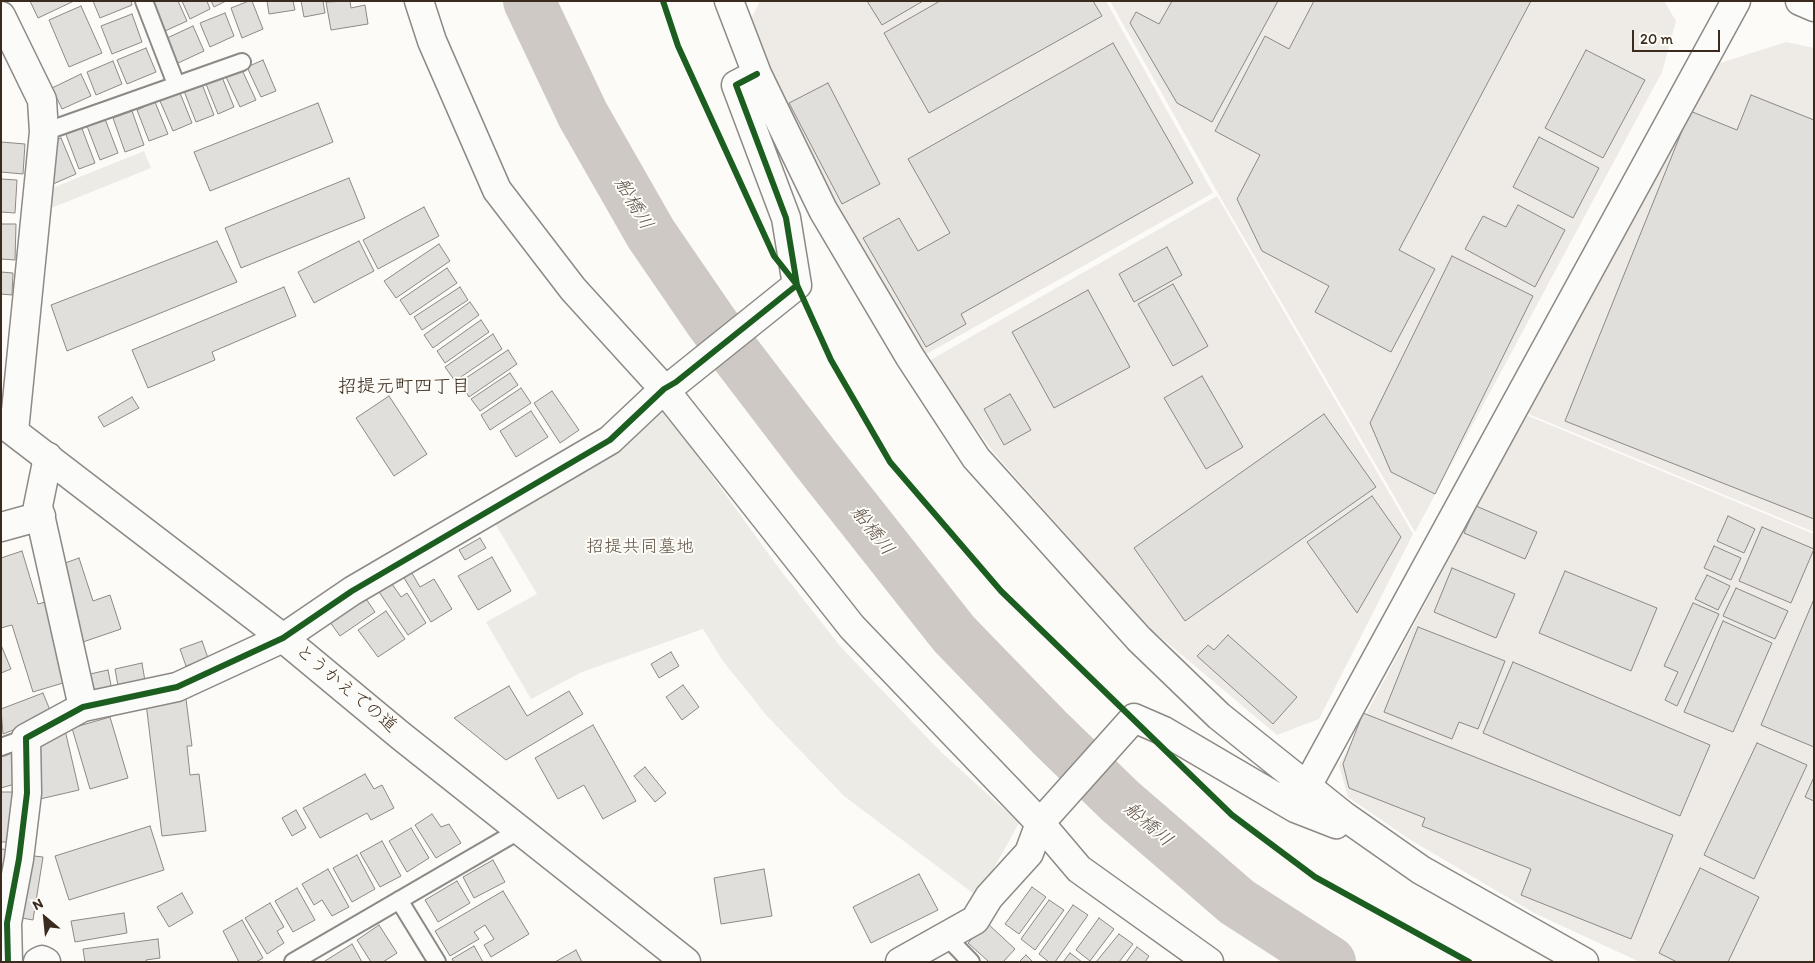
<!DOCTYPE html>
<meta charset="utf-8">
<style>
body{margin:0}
#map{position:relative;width:1815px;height:963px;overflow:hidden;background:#fcfbf8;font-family:Itim,sans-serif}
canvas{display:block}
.frame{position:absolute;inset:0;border:2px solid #3b2a1e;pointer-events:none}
.north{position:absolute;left:20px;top:893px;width:50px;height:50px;-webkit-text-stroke:4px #fdfcf7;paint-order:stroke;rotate:332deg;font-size:14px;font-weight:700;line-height:20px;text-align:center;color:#3b2a1e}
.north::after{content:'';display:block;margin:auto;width:18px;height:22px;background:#3b2a1e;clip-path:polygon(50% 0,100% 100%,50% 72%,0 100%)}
.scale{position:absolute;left:1632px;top:30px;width:88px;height:22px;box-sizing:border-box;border:2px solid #3b2a1e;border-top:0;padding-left:6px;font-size:15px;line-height:18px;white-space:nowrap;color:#3b2a1e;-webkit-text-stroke:4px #fdfcf7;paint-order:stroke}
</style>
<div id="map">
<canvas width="1815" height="963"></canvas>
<div class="frame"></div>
<div class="north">N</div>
<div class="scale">20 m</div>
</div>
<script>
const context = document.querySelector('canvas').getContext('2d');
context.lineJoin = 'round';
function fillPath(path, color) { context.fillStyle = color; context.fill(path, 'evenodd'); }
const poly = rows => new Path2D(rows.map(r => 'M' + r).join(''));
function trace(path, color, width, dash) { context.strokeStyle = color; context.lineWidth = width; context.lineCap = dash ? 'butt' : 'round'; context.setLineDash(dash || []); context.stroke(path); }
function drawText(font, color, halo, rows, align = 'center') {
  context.font = font + ' Itim,"Klee One",sans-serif'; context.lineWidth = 4; context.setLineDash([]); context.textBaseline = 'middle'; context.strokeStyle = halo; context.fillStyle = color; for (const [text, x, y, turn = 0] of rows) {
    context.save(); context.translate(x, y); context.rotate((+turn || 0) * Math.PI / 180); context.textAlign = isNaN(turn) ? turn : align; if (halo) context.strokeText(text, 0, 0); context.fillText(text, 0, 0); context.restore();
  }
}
fillPath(poly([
 [760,1,1106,1,1213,193,923,356,830,203,747,27],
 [1110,1,1664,1,1676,21,1662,72,1415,532,1219,195],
 [1786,42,1814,48,1814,532,1526,413,1711,66],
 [1217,196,1413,534,1319,719,1277,735,1146,625,995,454,927,362],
 [1526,415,1814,534,1814,962,1640,962,1534,913,1409,839,1348,797,1339,765]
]), '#eeebe7');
fillPath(poly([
 [144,151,151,168,49,209,50,189],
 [662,407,781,571,840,646,939,750,1019,823,978,897,844,796,767,716,723,661,703,629,582,672,531,699,486,622,537,594,493,520]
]), '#edebe6');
trace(poly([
 [529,1,583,115,651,234,712,323,815,458,954,634,1050,733,1120,801,1237,902,1330,962]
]), '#cec9c4', 52);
const building = poly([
 [30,1,74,1,38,18,30,1],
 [93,1,131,1,132,5,100,18,93,1],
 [152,1,178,1,187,21,165,31,152,1],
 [182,1,207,1,210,9,190,19,182,1],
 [211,1,226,1,214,7,211,1],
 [249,1,252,1,263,29,242,38,231,8,249,1],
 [267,1,293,1,295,10,269,14,267,1],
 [301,1,323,1,325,13,304,17,301,1],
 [350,1,351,8,365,5,368,24,331,30,326,2,350,1],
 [867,1,923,1,882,25,867,1],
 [940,1,1093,1,1102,16,929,113,884,33,940,1],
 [1172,1,1278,1,1212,122,1177,103,1130,23,1136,12,1159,24,1172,1],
 [1314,1,1531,1,1399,250,1435,269,1391,352,1315,312,1329,286,1262,251,1237,199,1260,155,1215,131,1265,36,1289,49,1314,1],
 [81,6,102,53,69,67,49,20,81,6],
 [225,13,234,36,210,47,200,23,225,13],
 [132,14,142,42,112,54,101,26,132,14],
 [193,26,204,51,176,64,165,39,193,26],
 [1113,43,1193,183,961,314,966,324,926,347,863,238,899,218,918,251,950,233,908,159,1113,43],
 [146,48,156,72,127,84,117,60,146,48],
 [1586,50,1645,80,1603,158,1545,128,1586,50],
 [263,60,276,91,261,97,247,67,263,60],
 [113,61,122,84,96,95,87,72,113,61],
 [242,70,256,100,240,107,226,77,242,70],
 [81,74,91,96,62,109,52,88,81,74],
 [222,77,234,107,218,114,206,84,222,77],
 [828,83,880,184,842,204,789,103,828,83],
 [202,84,214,115,196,122,184,91,202,84],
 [180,93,192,123,173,131,160,101,180,93],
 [1751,95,1814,120,1814,519,1565,421,1690,111,1737,130,1751,95],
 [155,102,168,134,149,141,137,110,155,102],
 [318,103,333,142,210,191,194,152,318,103],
 [132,111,144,145,125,152,113,118,132,111],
 [105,119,118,153,100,160,87,126,105,119],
 [81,126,95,163,79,169,65,132,81,126],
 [1539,137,1599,168,1573,218,1513,187,1539,137],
 [61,138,76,174,53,184,44,163,56,159,50,143,61,138],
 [1,142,25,144,23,174,1,172,1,142],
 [349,178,365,218,241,268,225,228,349,178],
 [1,179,17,180,15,213,1,212,1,179],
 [1518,205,1565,230,1535,287,1465,249,1483,216,1506,227,1518,205],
 [424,207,439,236,378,269,363,240,424,207],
 [1,224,16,224,15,260,1,259,1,224],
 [217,241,237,282,67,351,51,305,217,241],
 [359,241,374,271,314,303,298,272,359,241],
 [439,244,450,261,396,298,384,281,439,244],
 [1167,247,1182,275,1134,302,1119,274,1167,247],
 [1452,256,1533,296,1435,494,1391,472,1370,423,1452,256],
 [447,268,457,283,410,315,400,300,447,268],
 [1,272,13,273,12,295,1,294,1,272],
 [1173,284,1208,346,1173,366,1138,304,1173,284],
 [284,287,296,316,212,352,215,360,148,388,132,350,284,287],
 [460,287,468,300,422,330,414,317,460,287],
 [1088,290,1130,367,1054,408,1012,332,1088,290],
 [470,302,479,315,433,348,424,335,470,302],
 [481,320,489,332,445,363,437,351,481,320],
 [493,334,502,349,455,381,445,367,493,334],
 [508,350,517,364,469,397,460,382,508,350],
 [510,373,518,385,480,411,471,399,510,373],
 [1202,376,1243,447,1206,469,1164,398,1202,376],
 [521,388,531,403,490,430,481,415,521,388],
 [552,391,579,430,560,443,534,403,552,391],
 [1010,394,1031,430,1004,445,984,409,1010,394],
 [389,396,427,454,394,476,356,418,389,396],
 [132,397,139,408,104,427,98,417,132,397],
 [531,411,548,437,516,457,500,431,531,411],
 [1324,414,1376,487,1185,621,1134,548,1324,414],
 [1372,496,1401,537,1357,613,1307,542,1372,496],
 [1476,506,1537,532,1525,559,1464,533,1476,506],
 [1728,516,1755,529,1744,553,1717,541,1728,516],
 [1762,527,1814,549,1791,603,1739,581,1762,527],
 [480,538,486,548,465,560,459,550,480,538],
 [1714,546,1741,558,1731,580,1704,568,1714,546],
 [22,551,38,604,49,601,73,680,33,692,12,625,1,628,1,558,22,551],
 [492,557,511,591,478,610,458,576,492,557],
 [79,558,93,601,110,595,121,629,83,642,57,566,79,558],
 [409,568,420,587,434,579,452,609,431,622,401,573,409,568],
 [1452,568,1515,594,1496,638,1434,612,1452,568],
 [1565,571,1657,608,1631,671,1539,633,1565,571],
 [1707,575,1730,586,1718,610,1695,599,1707,575],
 [390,581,401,597,407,593,426,623,408,635,377,589,390,581],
 [1736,588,1788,611,1775,639,1723,616,1736,588],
 [362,593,375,612,340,636,327,618,362,593],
 [1814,599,1814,747,1761,725,1814,599],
 [1693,603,1719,614,1677,706,1665,700,1678,672,1664,666,1693,603],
 [386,611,405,639,378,657,358,630,386,611],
 [1723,621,1772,643,1733,732,1684,712,1723,621],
 [1418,627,1505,661,1478,729,1459,722,1452,739,1384,712,1418,627],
 [1228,635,1297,697,1273,724,1197,656,1208,645,1214,650,1228,635],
 [202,641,208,658,186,666,180,649,202,641],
 [1,645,11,669,1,673,1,645],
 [671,652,679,666,659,678,651,664,671,652],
 [1513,662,1710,745,1680,816,1483,733,1513,662],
 [142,663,145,681,118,686,115,669,142,663],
 [108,670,112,690,85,696,81,676,108,670],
 [683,685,699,707,682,720,666,697,683,685],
 [509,686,527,716,569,691,583,714,506,760,454,718,509,686],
 [43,693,52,715,3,734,1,709,43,693],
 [186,699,192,746,187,746,190,775,199,774,206,831,162,836,146,703,186,699],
 [1363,713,1673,835,1631,939,1521,895,1531,869,1422,826,1425,818,1349,788,1343,764,1363,713],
 [110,717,128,778,90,789,72,728,110,717],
 [593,725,636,801,603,819,584,785,558,799,535,758,593,725],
 [65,730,79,790,40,799,27,740,65,730],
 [1757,743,1807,765,1754,879,1704,855,1757,743],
 [12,749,22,782,1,788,1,753,12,749],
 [645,767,666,793,655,802,634,776,645,767],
 [365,774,374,789,382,785,394,808,371,820,367,813,320,838,303,808,365,774],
 [1814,777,1814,801,1805,797,1814,777],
 [1,792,15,792,14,842,1,842,1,792],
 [296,810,306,828,292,836,282,818,296,810],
 [432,814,441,827,449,824,461,843,436,858,415,825,432,814],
 [150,826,164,870,69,900,55,856,150,826],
 [411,828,429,858,407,872,389,841,411,828],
 [382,841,401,876,380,887,360,853,382,841],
 [1,849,10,850,1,893,1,849],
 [25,855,43,857,33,920,16,917,25,855],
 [357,855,375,889,352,902,333,868,357,855],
 [493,860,505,882,474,898,463,877,493,860],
 [1700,868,1759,897,1728,962,1677,962,1659,953,1700,868],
 [328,869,349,907,332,916,322,900,314,905,302,884,328,869],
 [764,869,772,916,721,924,714,878,764,869],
 [919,874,938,910,871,943,853,907,919,874],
 [457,881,470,903,438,922,425,900,457,881],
 [1032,887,1046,897,1019,934,1005,924,1032,887],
 [297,888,315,920,293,932,275,901,297,888],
 [503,891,529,934,491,957,484,945,494,939,485,925,474,932,479,939,450,956,435,931,503,891],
 [182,893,193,913,169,927,157,907,182,893],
 [1049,900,1064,910,1035,950,1021,939,1049,900],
 [270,903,284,927,277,931,284,943,267,954,245,918,270,903],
 [1073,905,1088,915,1055,962,1049,962,1039,954,1073,905],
 [124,913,127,933,75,942,71,921,124,913],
 [1099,918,1114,929,1090,961,1076,950,1099,918],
 [242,920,263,958,256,962,239,962,223,931,242,920],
 [987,923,1015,949,1003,962,989,962,968,943,987,923],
 [379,925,397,953,383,962,371,962,357,940,379,925],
 [1119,934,1133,944,1119,962,1096,962,1119,934],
 [158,939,160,958,146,960,146,962,85,962,83,949,158,939],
 [352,944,362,962,325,962,325,961,352,944],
 [474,946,483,962,454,962,452,959,474,946],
 [1137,947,1149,956,1145,962,1126,962,1137,947],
 [576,950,582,962,555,962,576,950],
 [1070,953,1082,962,1063,962,1070,953],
 [1026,955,1033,962,1019,962,1026,955]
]);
fillPath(building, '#e0dfdc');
trace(building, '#8d8985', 1);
const lane = poly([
 [144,1,176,84],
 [44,132,242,62],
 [1,747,26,738],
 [399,900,437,962],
 [946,936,971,962],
 [293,962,520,830]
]);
const street = poly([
 [419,1,432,41,497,190,573,289,664,389,852,627,1040,823,1079,869,1209,962],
 [729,1,757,74,823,210,910,357,976,458,1139,639,1219,716,1344,816,1421,870,1584,962],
 [1,16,42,100,44,132,14,431],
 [48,457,38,506,83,707],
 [1,527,41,516],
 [1307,786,1736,1],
 [8,962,7,923,19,859,27,793,26,738,83,707,177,687,283,638,352,591,610,440,664,389,676,382,797,285,786,218,736,85,757,74],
 [38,962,42,960,46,962],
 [900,962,975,920,989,897,1029,853,1040,823,1134,718,1164,731,1295,808,1336,824,1343,817]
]);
const secondary = poly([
 [1800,1,1814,7],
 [1,422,283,638,401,736,686,962]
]);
trace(lane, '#8d8985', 20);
trace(street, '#8d8985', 31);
trace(secondary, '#8d8985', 31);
trace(lane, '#fbfbf9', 16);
trace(street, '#fbfbf9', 28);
trace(secondary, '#fbfbf9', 28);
trace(poly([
 [663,1,678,46,774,256,797,285,831,360,890,462,1001,591,1232,815,1315,877,1469,962],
 [8,962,7,923,19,859,27,793,26,738,83,707,177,687,283,638,352,591,610,440,664,389,676,382,797,285,786,218,736,85,757,74]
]), '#1b5e20', 6);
drawText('18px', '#64574c', '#fdfcf7', [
 ["招提共同墓地",640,547]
]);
drawText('18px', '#3b2a1e', '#fdfcf7', [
 ["とうかえでの道",346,689,40]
]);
drawText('italic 19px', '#615349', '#fdfcf7', [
 ["船橋川",633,204,60],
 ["船橋川",872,531,52],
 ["船橋川",1148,825,41]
]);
drawText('19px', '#3b2a1e', '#fdfcf7', [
 ["招提元町四丁目",404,387]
]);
</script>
